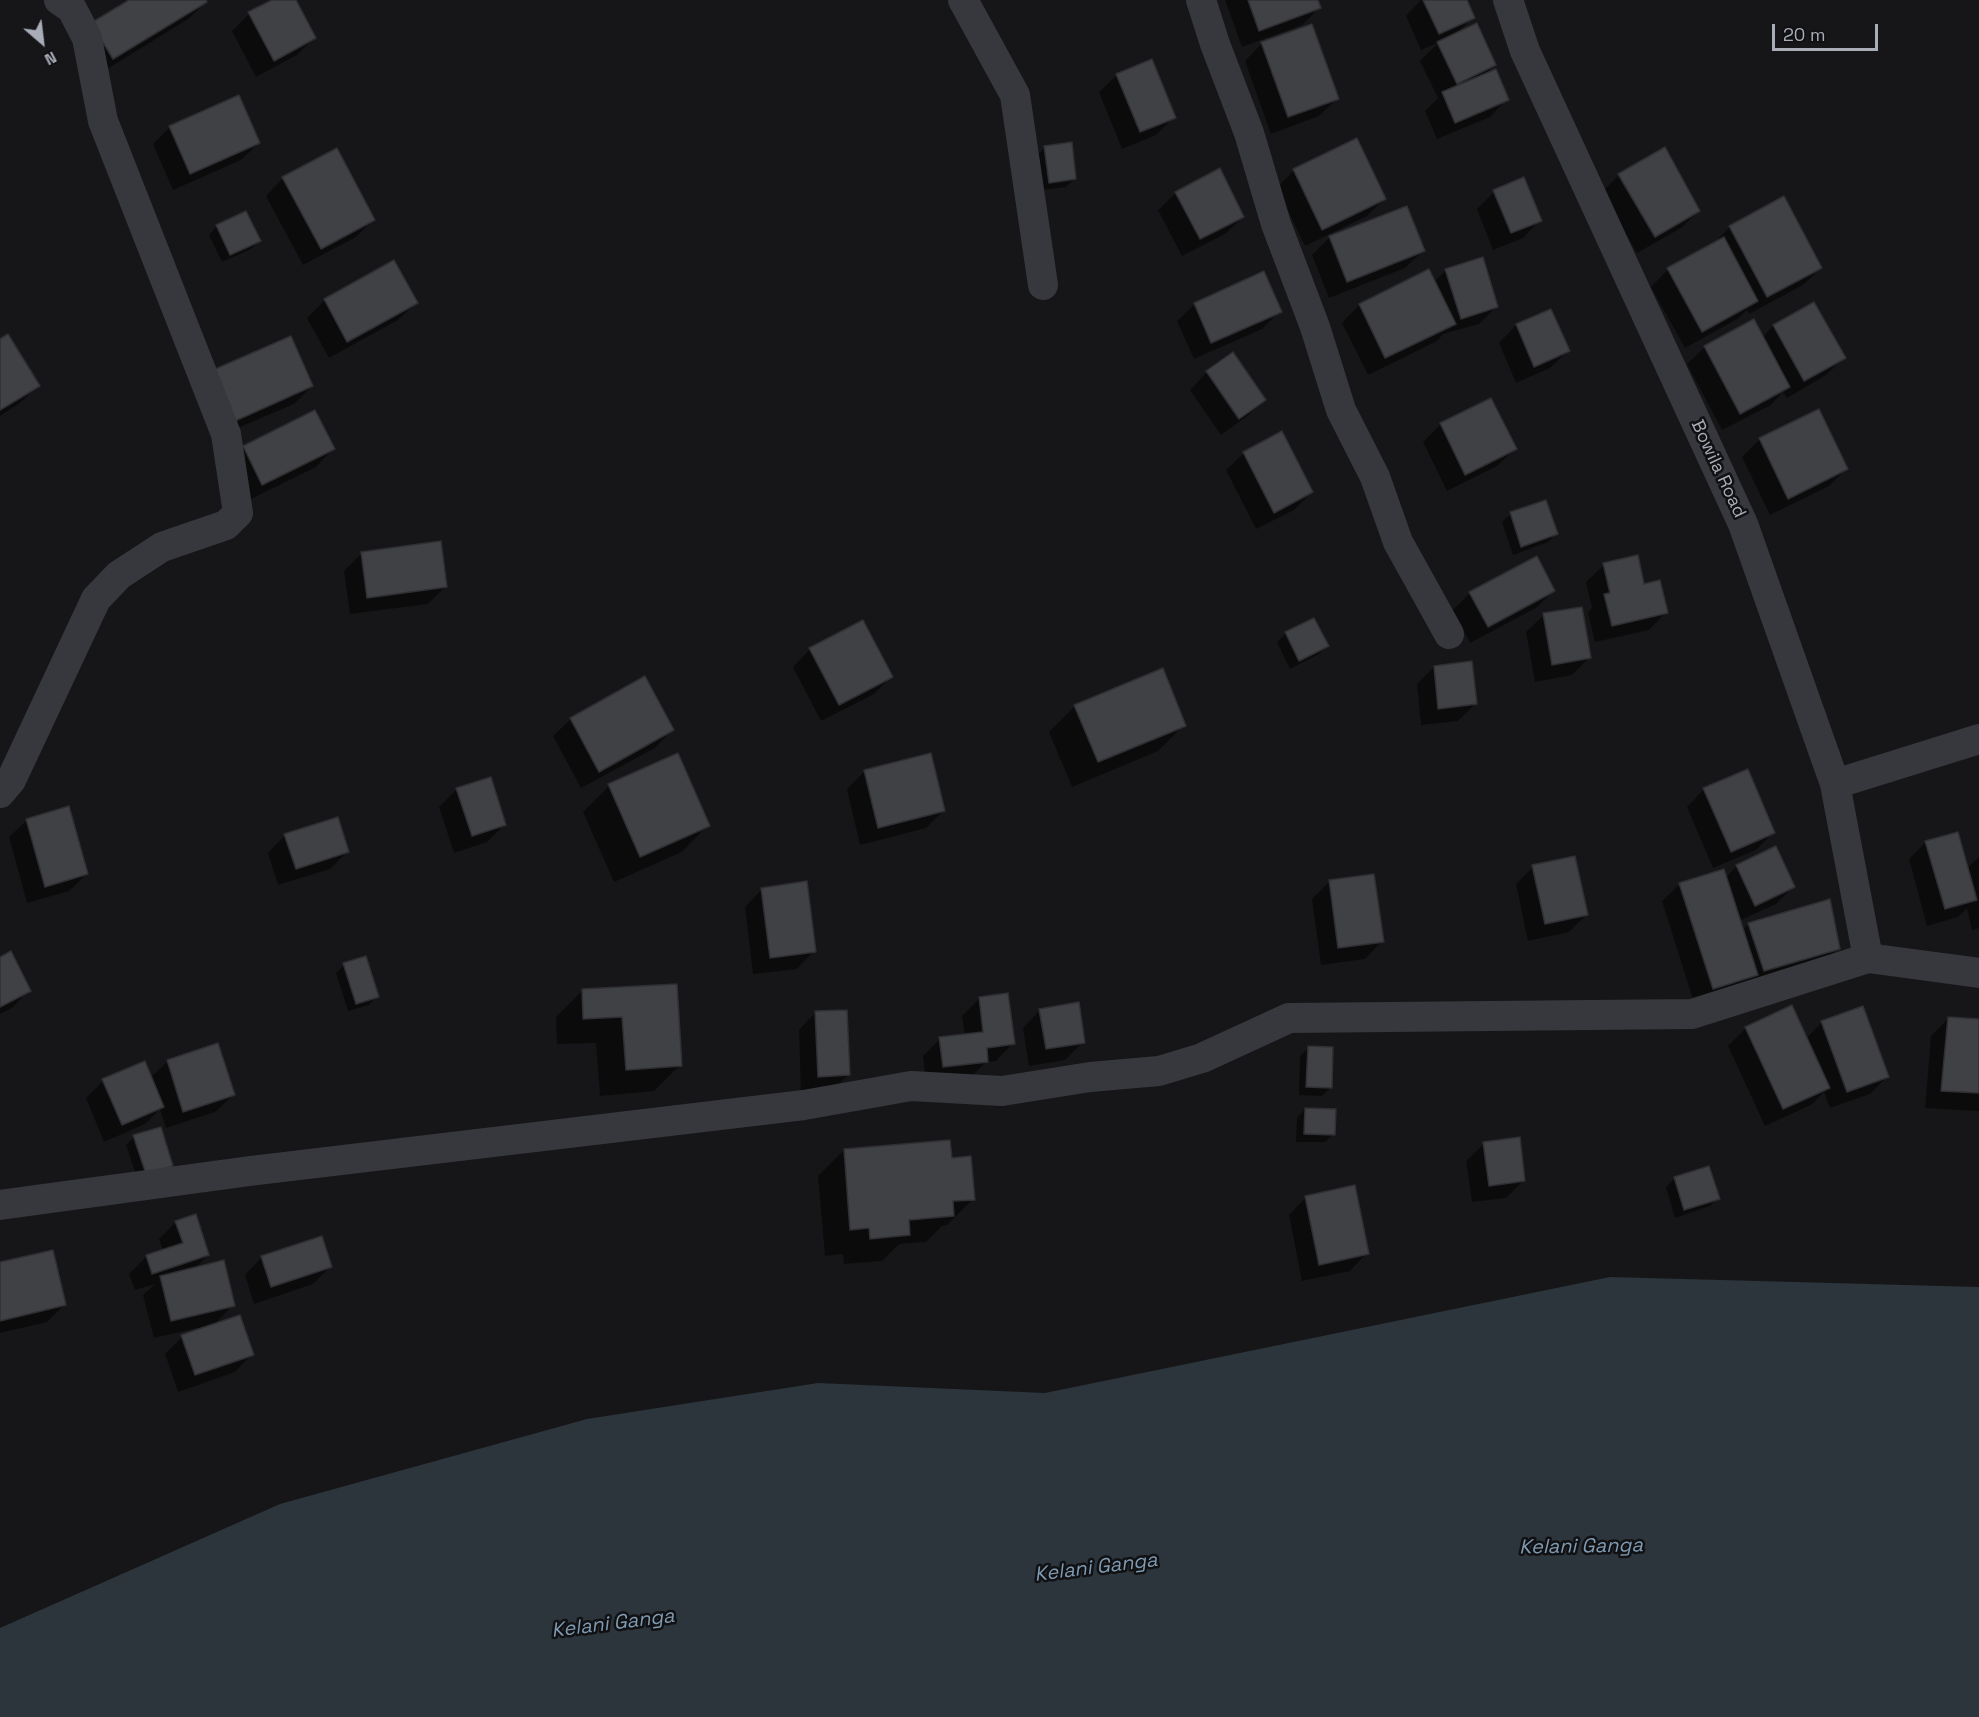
<!DOCTYPE html>
<style>
body{margin:0}
#map{position:relative;width:1979px;height:1717px;overflow:hidden;background:#161618;font-family:"Space Grotesk",sans-serif}
canvas{display:block}
.north{position:absolute;left:12px;top:12px;width:60px;height:60px;-webkit-text-stroke:4px #111113;paint-order:stroke;rotate:152deg;font-size:16px;font-weight:700;line-height:24px;text-align:center;color:#a8adb8}
.north::after{content:'';display:block;margin:auto;width:21px;height:27px;background:#a8adb8;clip-path:polygon(50% 0,100% 100%,50% 72%,0 100%)}
.scale{position:absolute;left:1772px;top:24px;width:106px;height:27px;box-sizing:border-box;border:3px solid #a8adb8;border-top:0;padding-left:8px;font-size:18px;line-height:21px;white-space:nowrap;color:#a8adb8;-webkit-text-stroke:4px #111113;paint-order:stroke}
</style>
<div id="map">
<canvas width="1979" height="1717"></canvas>
<div class="north">N</div>
<div class="scale">20 m</div>
</div>
<script>
const context = document.querySelector('canvas').getContext('2d');
context.lineJoin = 'round';
function fillPath(path, color) { context.fillStyle = color; context.fill(path, 'evenodd'); }
const poly = rows => new Path2D(rows.map(r => 'M' + r).join(''));
function trace(path, color, width, dash) { context.strokeStyle = color; context.lineWidth = width; context.lineCap = dash ? 'butt' : 'round'; context.setLineDash(dash || []); context.stroke(path); }
function drawText(font, color, halo, rows, align = 'center') {
  context.font = font + ' "Space Grotesk",sans-serif'; context.lineWidth = 5; context.setLineDash([]); context.textBaseline = 'middle'; context.strokeStyle = halo; context.fillStyle = color; for (const [text, x, y, turn = 0] of rows) {
    context.save(); context.translate(x, y); context.rotate((+turn || 0) * Math.PI / 180); context.textAlign = isNaN(turn) ? turn : align; if (halo) context.strokeText(text, 0, 0); context.fillText(text, 0, 0); context.restore();
  }
}
fillPath(poly([
 [1610,1277,1979,1287,1979,1717,0,1717,0,1628,280,1504,587,1419,818,1383,1045,1393]
]), '#2c353c');
fillPath(poly([
 [132,0,204,0,206,2,188,19,96,76,75,42],
 [275,0,294,0,314,38,297,55,256,77,232,31,249,14],
 [1225,0,1316,0,1319,8,1302,25,1242,47],
 [1421,0,1466,0,1473,17,1457,33,1495,65,1484,75,1507,99,1490,117,1437,139,1425,111,1438,98,1420,61,1438,43,1421,50,1406,16],
 [1262,43,1337,99,1319,116,1271,134,1245,61],
 [1117,75,1174,117,1156,135,1122,149,1099,92],
 [170,127,259,143,241,160,173,190,153,144],
 [1045,147,1075,178,1066,187,1041,190,1036,156],
 [1294,170,1384,199,1367,216,1305,246,1277,188],
 [1619,175,1699,211,1681,228,1637,253,1602,192],
 [283,178,373,220,356,237,303,265,266,196],
 [1494,192,1540,220,1523,238,1493,250,1477,209],
 [1176,193,1243,217,1225,234,1182,256,1158,210],
 [217,226,259,241,251,249,222,262,209,235],
 [1730,227,1821,268,1803,285,1749,314,1747,310,1739,318,1685,348,1651,287,1668,269,1712,245],
 [1330,237,1423,251,1405,268,1329,298,1312,255],
 [1446,270,1497,306,1479,324,1443,334,1437,341,1368,375,1342,323,1359,305,1428,271,1434,282],
 [325,300,416,303,398,320,329,358,307,318],
 [1195,304,1280,311,1262,329,1194,359,1177,321],
 [1813,304,1844,358,1826,375,1787,398,1783,392,1771,405,1722,430,1687,364,1705,347,1762,338,1773,326],
 [1550,311,1568,351,1550,368,1516,383,1499,343,1516,325],
 [0,340,38,386,20,403,0,416],
 [1207,372,1264,400,1246,417,1221,435,1190,390],
 [312,386,294,404,217,437,196,389],
 [1441,424,1515,449,1497,466,1447,491,1423,442],
 [1760,439,1846,469,1829,486,1770,515,1742,457],
 [244,447,333,449,316,467,245,502,227,465],
 [1244,453,1312,492,1294,510,1256,529,1226,470],
 [1511,514,1556,534,1548,542,1513,555,1502,522],
 [362,553,445,587,428,604,350,614,344,571],
 [1604,565,1643,585,1666,612,1649,630,1595,642,1588,613,1592,608,1586,582],
 [1553,591,1536,608,1470,643,1453,610,1470,593],
 [1544,615,1589,658,1572,675,1535,682,1526,632],
 [1314,620,1327,646,1319,654,1290,669,1277,642,1286,633],
 [810,649,891,677,874,694,821,721,793,667],
 [1434,667,1476,703,1458,721,1421,725,1417,684],
 [1075,706,1184,725,1158,751,1072,787,1049,732],
 [571,719,672,730,655,748,581,788,553,736],
 [930,755,943,811,926,828,860,845,847,789,864,772],
 [609,786,708,825,682,852,614,882,583,812],
 [457,789,504,825,487,842,454,853,439,807],
 [1704,789,1774,832,1756,850,1713,868,1687,807],
 [27,820,87,874,69,891,27,903,9,837],
 [285,835,348,851,330,869,278,885,268,853],
 [1926,842,1966,869,1979,857,1979,928,1972,930,1967,908,1958,917,1927,926,1909,859],
 [1775,848,1793,887,1776,904,1739,921,1742,931,1749,924,1838,948,1820,966,1695,1006,1662,901,1680,884,1725,878,1737,866],
 [1533,867,1586,915,1569,932,1528,941,1516,884],
 [1330,881,1382,941,1365,959,1321,965,1312,899],
 [762,889,814,951,797,969,753,974,745,907],
 [0,959,29,990,12,1008,0,1014],
 [344,965,377,996,369,1005,348,1011,336,973],
 [675,986,680,1065,654,1091,600,1096,596,1043,557,1044,556,1017,582,991],
 [979,999,1013,1043,996,1061,986,1062,969,1079,926,1084,923,1056,940,1039,965,1036,962,1016],
 [1040,1010,1083,1042,1065,1060,1029,1066,1023,1028],
 [816,1012,848,1075,831,1092,801,1094,799,1030],
 [1948,1019,1979,1020,1979,1111,1925,1108,1931,1036],
 [1822,1022,1887,1077,1870,1094,1830,1108,1824,1092,1811,1105,1765,1126,1728,1046,1746,1028,1806,1039],
 [1309,1048,1331,1087,1322,1096,1299,1095,1300,1056],
 [168,1061,233,1095,215,1112,166,1128,160,1109,145,1124,104,1142,86,1098,103,1081,150,1078],
 [1305,1109,1333,1134,1325,1142,1296,1142,1297,1118],
 [134,1137,171,1165,138,1181,126,1145],
 [1484,1144,1524,1180,1506,1198,1472,1202,1466,1161],
 [844,1150,950,1159,973,1199,947,1225,942,1226,926,1242,899,1244,882,1261,844,1264,843,1254,825,1256,818,1176],
 [1708,1168,1718,1198,1710,1206,1675,1218,1666,1187,1674,1179],
 [1306,1197,1367,1253,1350,1271,1302,1281,1289,1215],
 [176,1222,208,1255,193,1270,233,1305,215,1324,154,1338,143,1295,155,1284,135,1290,129,1274,147,1256,163,1251,159,1239],
 [262,1257,330,1267,313,1284,254,1304,245,1275],
 [0,1263,64,1305,47,1322,0,1333],
 [182,1337,252,1354,235,1372,178,1392,165,1354]
]), '#0007');
const building = poly([
 [129,0,206,0,207,2,113,59,91,23,129,0],
 [272,0,296,0,316,38,274,61,248,12,272,0],
 [1248,0,1318,0,1321,8,1259,31,1248,0],
 [1423,0,1467,0,1475,18,1439,34,1423,0],
 [1477,23,1496,65,1457,84,1437,42,1477,23],
 [1312,24,1339,99,1288,117,1261,42,1312,24],
 [1152,59,1176,118,1140,132,1116,74,1152,59],
 [1496,69,1509,100,1455,123,1442,92,1496,69],
 [239,95,260,143,190,174,169,126,239,95],
 [1357,138,1386,199,1322,230,1293,169,1357,138],
 [1072,142,1076,179,1049,183,1044,146,1072,142],
 [1665,147,1700,211,1655,237,1618,174,1665,147],
 [337,148,375,220,321,249,282,177,337,148],
 [1220,168,1244,217,1200,239,1175,192,1220,168],
 [1524,177,1542,221,1511,233,1493,190,1524,177],
 [1784,196,1822,268,1767,297,1729,226,1784,196],
 [1407,206,1425,251,1347,282,1329,236,1407,206],
 [246,211,261,241,230,255,216,225,246,211],
 [1724,237,1758,301,1702,332,1667,268,1724,237],
 [1483,257,1498,307,1461,319,1445,269,1483,257],
 [394,260,418,303,347,342,324,299,394,260],
 [1429,269,1456,324,1385,358,1359,304,1429,269],
 [1264,271,1282,312,1211,343,1194,303,1264,271],
 [1814,302,1846,358,1804,381,1773,325,1814,302],
 [1551,309,1570,351,1534,367,1516,324,1551,309],
 [1754,319,1790,387,1740,414,1704,346,1754,319],
 [8,334,40,386,0,410,0,339,8,334],
 [291,336,313,386,235,421,213,370,291,336],
 [1233,352,1266,400,1239,419,1206,371,1233,352],
 [1491,398,1517,449,1465,475,1440,423,1491,398],
 [1819,409,1848,469,1788,499,1759,438,1819,409],
 [315,410,335,449,262,485,243,446,315,410],
 [1282,431,1313,492,1274,513,1243,452,1282,431],
 [1546,500,1558,534,1521,547,1510,512,1546,500],
 [441,541,447,587,367,598,361,552,441,541],
 [1638,555,1644,584,1660,580,1668,613,1612,626,1604,594,1610,593,1603,563,1638,555],
 [1537,556,1555,591,1488,627,1469,592,1537,556],
 [1582,607,1591,658,1552,665,1543,613,1582,607],
 [1314,618,1329,646,1299,661,1285,632,1314,618],
 [863,620,893,677,839,705,809,648,863,620],
 [1472,661,1477,704,1438,709,1434,666,1472,661],
 [1163,668,1186,726,1098,762,1074,705,1163,668],
 [645,676,674,730,599,772,570,718,645,676],
 [678,753,710,826,640,857,608,784,678,753],
 [931,753,945,811,878,828,864,770,931,753],
 [1748,769,1775,833,1731,852,1703,788,1748,769],
 [491,777,506,825,472,836,456,788,491,777],
 [69,806,88,874,45,887,26,819,69,806],
 [338,817,349,852,296,869,284,834,338,817],
 [1958,832,1977,900,1945,909,1925,841,1958,832],
 [1776,846,1795,887,1755,906,1736,865,1776,846],
 [1575,856,1588,915,1545,924,1532,865,1575,856],
 [1724,869,1758,975,1713,989,1679,883,1724,869],
 [1374,874,1384,942,1338,948,1329,880,1374,874],
 [807,881,816,952,770,958,761,888,807,881],
 [1830,899,1840,949,1764,971,1748,923,1830,899],
 [11,951,31,991,0,1007,0,957,11,951],
 [366,956,379,997,356,1004,343,963,366,956],
 [677,984,682,1066,626,1070,622,1017,583,1019,582,989,677,984],
 [1008,993,1015,1044,987,1048,988,1062,943,1067,939,1037,983,1032,979,997,1008,993],
 [1079,1002,1085,1043,1046,1049,1039,1009,1079,1002],
 [1792,1005,1830,1088,1783,1109,1745,1027,1792,1005],
 [1863,1006,1889,1077,1847,1092,1821,1021,1863,1006],
 [847,1010,850,1075,818,1077,815,1011,847,1010],
 [1948,1017,1979,1019,1979,1093,1941,1091,1948,1017],
 [218,1043,235,1095,183,1112,167,1060,218,1043],
 [1308,1046,1333,1047,1332,1088,1306,1087,1308,1046],
 [145,1061,164,1107,122,1125,102,1079,145,1061],
 [1305,1108,1336,1109,1335,1135,1304,1134,1305,1108],
 [161,1127,173,1166,146,1174,133,1135,161,1127],
 [1520,1137,1525,1181,1489,1186,1483,1142,1520,1137],
 [950,1140,952,1158,971,1156,975,1200,953,1201,954,1216,909,1220,910,1235,870,1239,869,1228,850,1230,844,1149,950,1140],
 [1709,1166,1720,1199,1684,1210,1674,1177,1709,1166],
 [1355,1185,1369,1254,1319,1265,1305,1196,1355,1185],
 [196,1214,209,1255,152,1274,146,1255,183,1243,175,1221,196,1214],
 [322,1236,332,1267,271,1287,261,1256,322,1236],
 [53,1250,66,1305,0,1321,0,1262,53,1250],
 [224,1260,235,1306,171,1321,160,1276,224,1260],
 [240,1315,254,1355,195,1375,181,1335,240,1315]
]);
fillPath(building, '#404145');
trace(building, '#303034', 1.5);
trace(poly([
 [963,0,1015,95,1043,285],
 [1201,0,1215,44,1249,133,1276,224,1315,327,1341,410,1375,477,1398,542,1449,634],
 [1508,0,1525,51,1743,524,1835,784,1868,958],
 [1835,784,1979,739],
 [0,793,11,780,96,599,119,575,162,547,226,525,238,513,226,434,103,121,87,38,72,9,59,0],
 [0,1205,250,1171,804,1105,911,1086,1002,1091,1090,1077,1159,1071,1202,1058,1289,1018,1692,1014,1868,958,1979,973]
]), '#37383d', 30);
drawText('18px', '#a8adb8', '#111113', [
 ["Bowila Road",1718,469,65]
]);
drawText('italic 20px', '#7f9bb3', '#111113', [
 ["Kelani Ganga",1581,1547,-1],
 ["Kelani Ganga",1096,1568,-7],
 ["Kelani Ganga",613,1624,-7]
]);
</script>
